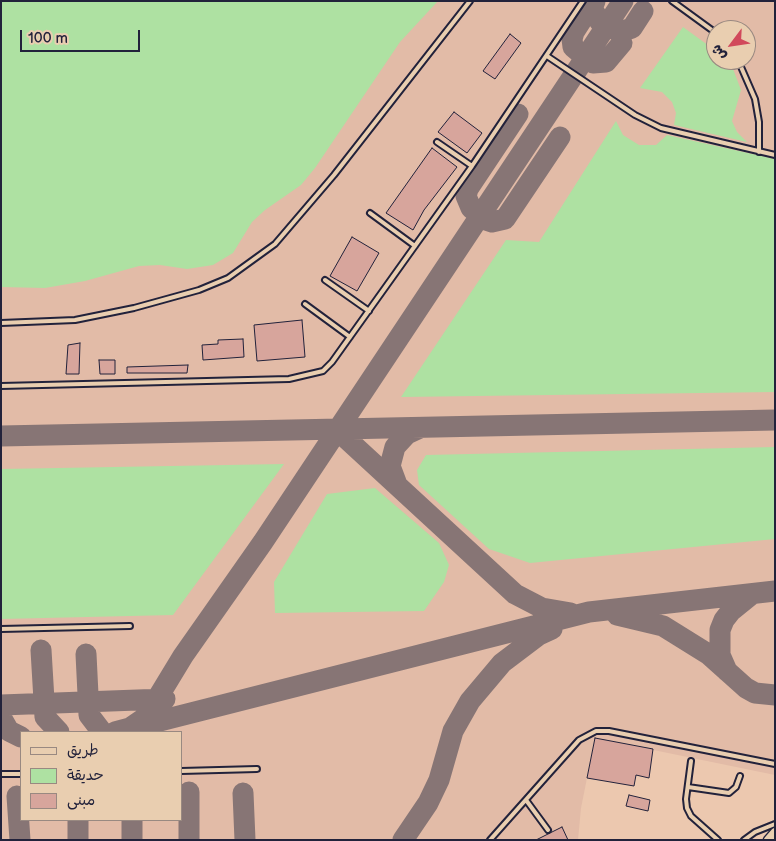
<!DOCTYPE html>
<meta charset="utf-8">
<style>
body{margin:0}
#map{position:relative;width:776px;height:841px;overflow:hidden;background:#ecc8af;font-family:"Balsamiq Sans","Playpen Sans Arabic",sans-serif}
canvas{display:block}
.frame{position:absolute;inset:0;border:2px solid #22223b;pointer-events:none}
.legend{position:absolute;left:20px;top:731px;width:162px;height:90px;box-sizing:border-box;background:#e9ceb0;border:1px solid #998981;margin:0;padding:6px 9px;list-style:none;font-size:15px;color:#22223b}
.legend li{display:flex;align-items:center;gap:10px;height:25px}
.legend b{width:25px;border:1px solid #998981}
.north{position:absolute;left:706px;top:20px;width:50px;height:50px;box-sizing:border-box;background:#e9ceb0;border:1px solid #998981;border-radius:50%;rotate:239deg;font-size:14px;font-weight:700;line-height:20px;text-align:center;color:#22223b}
.north::after{content:'';display:block;margin:auto;width:18px;height:22px;background:#d1495b;clip-path:polygon(50% 0,100% 100%,50% 72%,0 100%)}
.scale{position:absolute;left:20px;top:30px;width:120px;height:22px;box-sizing:border-box;border:2px solid #22223b;border-top:0;padding-left:6px;font-size:15px;line-height:18px;white-space:nowrap;color:#22223b;-webkit-text-stroke:4px #e9ceb0;paint-order:stroke}
</style>
<div id="map">
<canvas width="776" height="841"></canvas>
<div class="frame"></div>
<ul class="legend">
<li><b style="height:6px;background:#e9ceb0"></b>طريق</li>
<li><b style="height:14px;background:#aee1a2"></b>حديقة</li>
<li><b style="height:14px;background:#d7a59c"></b>مبنى</li>
</ul>
<div class="north">ش</div>
<div class="scale">100 m</div>
</div>
<script>
const context = document.querySelector('canvas').getContext('2d');
context.lineJoin = 'round';
function fillPath(path, color) { context.fillStyle = color; context.fill(path, 'evenodd'); }
const poly = rows => new Path2D(rows.map(r => 'M' + r).join(''));
function trace(path, color, width, dash) { context.strokeStyle = color; context.lineWidth = width; context.lineCap = dash ? 'butt' : 'round'; context.setLineDash(dash || []); context.stroke(path); }
fillPath(poly([
 [1,1,775,1,775,775,595,738,581,808,578,840,1,840],
 [716,30,746,30,746,60,716,60],
 [21,732,181,732,181,820,21,820]
]), '#e2bba7');
fillPath(poly([
 [1,1,438,1,400,42,315,168,301,185,265,210,252,222,233,253,213,265,187,269,160,265,139,266,85,281,45,288,1,287],
 [683,27,716,51,716,60,725,60,733,69,741,90,732,121,737,132,747,142,755,144,674,125,676,113,672,102,662,92,640,88],
 [616,121,623,135,639,145,656,145,667,135,775,159,775,392,401,397,506,240,539,242],
 [775,447,775,539,530,563,489,549,419,485,417,470,426,455],
 [284,464,173,615,1,619,1,469],
 [375,488,439,543,449,565,444,582,424,611,275,613,274,582,327,494]
]), '#aee1a2');
trace(poly([
 [595,1,592,8,600,22,620,32,632,28,643,11],
 [583,18,574,32,572,39,573,47,586,58,593,63,606,62,622,43],
 [518,114,468,189,466,196,471,208,486,220,492,222,505,219,560,137],
 [337,430,515,594,542,608,571,613],
 [1,436,775,420],
 [396,482,390,466,395,447,407,434,420,428],
 [617,615,663,626,708,654,746,688,755,693,775,695],
 [41,650,45,717,59,732],
 [86,654,89,715,102,732],
 [727,671,720,655,720,630,724,620,731,611,752,594],
 [1,705,165,699],
 [1,717,9,731,21,737],
 [132,728,589,612,775,591],
 [115,732,130,728,146,717,183,656,263,542,623,1],
 [189,792,189,840],
 [243,793,245,840],
 [17,796,20,840],
 [78,820,78,840],
 [132,820,132,840],
 [403,840,428,803,439,780,453,731,470,701,502,663,539,635,552,629]
]), '#877575', 21);
const building = poly([
 [510,34,521,43,495,79,483,71,510,34],
 [454,112,482,133,467,153,438,132,454,112],
 [432,148,457,167,424,210,413,230,386,213,432,148],
 [352,237,379,253,357,291,330,276,352,237],
 [302,320,305,357,257,361,254,325,302,320],
 [243,339,244,357,203,360,202,345,218,344,218,340,243,339],
 [80,343,79,374,66,374,68,345,80,343],
 [99,360,115,360,115,374,100,374,99,360],
 [188,365,187,373,127,373,127,367,188,365],
 [595,738,653,749,649,778,636,775,634,786,587,778,595,738],
 [629,795,650,800,648,811,626,806,629,795],
 [562,827,568,840,536,840,562,827]
]);
fillPath(building, '#d7a59c');
trace(building, '#22223b', 1);
const lane = poly([
 [672,1,716,33],
 [547,56,635,115,661,128,775,155],
 [738,60,755,99,759,122,759,152],
 [437,142,472,166],
 [370,213,415,246],
 [325,280,369,311],
 [305,304,350,337],
 [1,323,75,320,134,308,199,290,228,278,275,244,334,175,470,1],
 [1,386,289,379,323,371,332,362,472,166,583,1],
 [1,629,130,626],
 [691,761,686,799,687,808,691,816,718,840],
 [181,771,257,769],
 [1,774,21,774],
 [688,787,729,793,736,787,740,776],
 [526,800,548,830],
 [490,840,579,740,596,731,609,731,775,764],
 [744,840,755,832,775,824]
]);
const street = poly([
 [768,840,775,832]
]);
trace(lane, '#22223b', 8);
trace(street, '#22223b', 11);
trace(lane, '#e9ceb0', 4);
trace(street, '#e9ceb0', 8);
</script>
